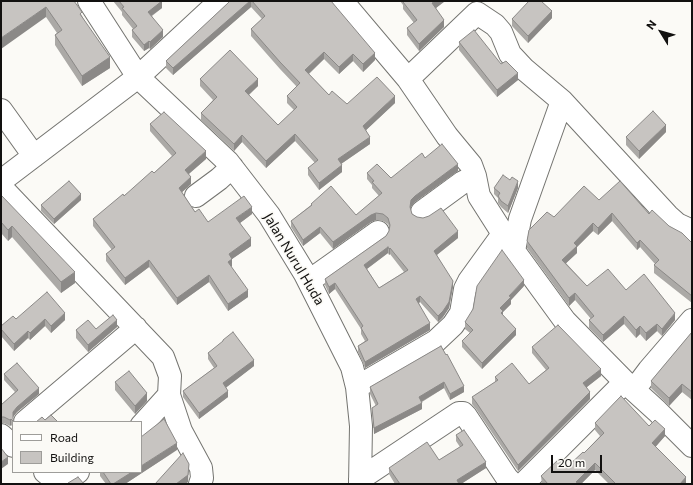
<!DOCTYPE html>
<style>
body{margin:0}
#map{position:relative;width:693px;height:485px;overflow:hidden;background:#fbfaf6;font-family:Commissioner,sans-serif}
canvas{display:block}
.frame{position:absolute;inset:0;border:2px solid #121110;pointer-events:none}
.legend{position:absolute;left:12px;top:421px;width:130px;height:52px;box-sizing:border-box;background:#fbfaf6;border:1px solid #9e9d9a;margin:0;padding:5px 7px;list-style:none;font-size:12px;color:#121110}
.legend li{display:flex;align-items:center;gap:8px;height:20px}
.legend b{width:20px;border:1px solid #9e9d9a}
.north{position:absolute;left:641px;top:12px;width:40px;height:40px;-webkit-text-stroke:3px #fbfaf6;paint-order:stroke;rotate:307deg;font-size:11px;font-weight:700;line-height:16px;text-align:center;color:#121110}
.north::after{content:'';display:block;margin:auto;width:14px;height:18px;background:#121110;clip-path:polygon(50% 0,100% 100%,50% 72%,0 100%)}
.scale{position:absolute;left:551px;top:455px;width:51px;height:18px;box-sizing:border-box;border:2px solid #121110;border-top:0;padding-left:5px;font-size:12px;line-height:14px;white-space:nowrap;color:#121110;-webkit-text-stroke:3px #fbfaf6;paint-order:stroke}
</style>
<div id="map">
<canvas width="693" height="485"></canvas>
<div class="frame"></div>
<ul class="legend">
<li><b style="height:5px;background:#fff"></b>Road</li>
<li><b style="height:11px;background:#c7c4c1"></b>Building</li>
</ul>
<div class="north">N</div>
<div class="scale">20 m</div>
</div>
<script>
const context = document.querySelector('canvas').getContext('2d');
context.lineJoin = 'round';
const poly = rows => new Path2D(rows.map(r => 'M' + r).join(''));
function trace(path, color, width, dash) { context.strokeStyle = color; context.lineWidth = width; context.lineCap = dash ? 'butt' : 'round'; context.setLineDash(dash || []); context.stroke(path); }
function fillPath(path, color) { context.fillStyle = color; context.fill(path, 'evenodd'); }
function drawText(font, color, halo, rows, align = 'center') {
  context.font = font + ' Commissioner,sans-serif'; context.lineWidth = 3.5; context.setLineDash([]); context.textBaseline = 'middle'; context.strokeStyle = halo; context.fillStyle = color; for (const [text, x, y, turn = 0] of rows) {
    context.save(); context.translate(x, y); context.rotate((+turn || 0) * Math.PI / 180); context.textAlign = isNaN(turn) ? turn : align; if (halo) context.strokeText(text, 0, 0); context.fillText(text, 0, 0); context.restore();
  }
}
const minor = poly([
 [89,1,138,77,228,162,269,215,305,274,352,367,357,387,361,426,360,484],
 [342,1,408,79,447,136,471,165,475,176,479,196,514,251,565,321,625,382,657,411,692,446],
 [408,79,477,13,495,25,501,32,510,54,524,69,562,101,668,216,677,224,692,231],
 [1,110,34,156],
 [1,181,138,77,220,1],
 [1,187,163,357,170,376,169,395,181,431,201,468,202,478,200,484],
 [196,196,219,179,232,167],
 [422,212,463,182,475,176],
 [514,251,520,219,562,101],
 [309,281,378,232],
 [357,387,436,341,453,325,461,313,465,289,469,281,503,234],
 [634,390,649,370,692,320],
 [25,422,136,328],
 [141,426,169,395],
 [1,435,13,446],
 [45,472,60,484],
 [360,479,459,413,463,413,466,416,507,478,513,484],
 [61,484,78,472],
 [523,484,625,382]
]);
trace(minor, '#747470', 24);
trace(minor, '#fff', 22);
fillPath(poly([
 [1,1,74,1,110,68,82,86,55,45,55,35,57,33,46,17],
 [113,1,164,1,162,2,162,8,152,16,163,37,150,49,149,48,144,51,132,37,132,30,133,29,122,15,122,12],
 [230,1,331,1,375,60,363,72,353,61,339,74,324,59,309,74,329,95,347,104,395,103,366,130,370,144,341,164,342,172,319,190,308,175,308,168,315,163,295,141,266,168,242,142,234,151,201,120,201,113,213,100,200,86,200,79,258,86,249,95,278,125,294,110,287,103,287,96,297,87,280,69,251,36,251,29,262,19,251,7,173,75,166,68,166,61,228,3],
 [400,1,444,1,436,8,444,27,419,51,407,35,407,28,414,23,403,9,403,5],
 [552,18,528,43,512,26,512,19],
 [459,42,518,80,497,97,459,50],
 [150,124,206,159,189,174,191,184,182,192,195,212,208,222,252,214,240,223,251,246,232,259,232,266,231,267,248,297,228,311,209,282,177,305,149,267,125,285,106,261,106,254,112,250,93,226,93,219,154,173,172,156,150,131],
 [666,132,639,159,626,145,626,137],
 [425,158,458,171,415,202,411,207,410,209,412,214,417,217,458,238,437,255,453,287,449,308,443,317,438,322,420,302,419,303,430,330,365,368,358,352,358,346,365,341,361,334,361,329,335,289,329,294,325,285,325,279,386,236,389,231,390,229,388,224,383,221,376,220,371,222,333,249,320,233,303,246,291,227,291,221,311,205,311,204,356,215,379,196,372,188,372,185,367,179,367,173,391,178],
 [388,253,389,255,390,254,404,272,379,288,367,269],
 [494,188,518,188,508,213,501,207,498,203,498,198,494,194],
 [1,195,75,283,61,293,12,237,8,241,1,233],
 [81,200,54,224,41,211,41,205],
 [599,200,649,214,669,226,692,243,692,303,654,273,654,265,655,264,640,247,637,250,612,221,598,235,593,231,577,247,577,253,566,263,587,286,626,290,675,320,662,336,657,331,646,341,640,334,636,338,624,324,603,342,589,328,589,320,591,319,575,300,569,306,527,248,527,241,554,217],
 [524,286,511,300,511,304,503,312,503,315,516,335,482,369,462,347,462,341,470,333,465,329,465,322],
 [16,319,65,320,51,333,45,326,30,340,28,338,14,351,1,336,1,326],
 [117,327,88,352,76,338,76,330],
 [692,332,692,400,682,392,669,406,651,388,651,381],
 [223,340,254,366,226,387,228,397,199,419,183,397,183,391,214,368,208,359,208,353,223,342],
 [441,346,464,392,450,400,444,388,422,402,422,409,374,434,372,408,376,406,370,394,370,387],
 [532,347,601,376,587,387,590,399,518,471,476,409,472,404,472,397,495,382,495,377,529,384,546,370,532,353],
 [4,374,39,394,17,412,13,417,13,419,14,422,13,422,13,427,11,425,10,426,4,423,1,423,1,405,15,392,4,380],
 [115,382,147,401,135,414,115,390],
 [595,423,649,426,665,436,655,447,686,484,609,484,595,470,581,484,542,484,541,476,567,467,584,453,600,436,595,430],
 [456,435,486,468,461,484,395,484,389,474,389,468,439,460,460,447,456,441],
 [177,450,125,484,106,484,100,476,100,472,141,472]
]), '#aba9a6');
fillPath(poly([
 [159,1,164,1,162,2,162,8,148,18,148,12],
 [250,1,251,1,251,7,173,75,173,68],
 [436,1,444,1,444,2,432,11,432,3],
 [46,7,46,17,1,49,1,38],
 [552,11,552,18,528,43,528,36],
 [444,20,444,27,419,51,419,44],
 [163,30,163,37,150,49,150,42],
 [149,41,149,48,144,51,144,45],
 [324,52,324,59,305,77,305,70],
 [375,53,375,60,363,72,363,64],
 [353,54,353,61,339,74,339,67],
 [110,57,110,68,82,86,82,76],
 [518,73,518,80,497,97,497,90],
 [258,79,258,86,245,98,245,91],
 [395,96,395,103,363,133,363,126],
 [666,125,666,132,639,159,639,151],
 [295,134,295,141,266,168,266,161],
 [242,135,242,142,234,151,234,144],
 [370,137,370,144,338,166,338,159],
 [206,151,206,159,185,177,185,170],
 [458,164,458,171,415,202,411,207,410,213,410,207,411,200,415,196],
 [342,165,342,172,319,190,319,183],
 [191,177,191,184,179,195,179,188],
 [518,181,518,188,508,213,508,206],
 [81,194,81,200,54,224,54,219],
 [252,207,252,214,236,226,236,218],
 [376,213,376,220,371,222,333,249,333,242,371,215],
 [612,213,612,221,598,235,598,228],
 [593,223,593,231,577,247,577,253,562,267,562,260,574,243],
 [12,226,12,237,8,241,8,230],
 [320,227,320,233,303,246,303,240],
 [458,231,458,238,434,257,434,251],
 [251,238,251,246,232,259,232,266,228,269,229,254],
 [640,240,640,247,637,250,637,243],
 [388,247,388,253,364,271,364,265],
 [390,248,390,254,389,255,389,249],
 [149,260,149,267,125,285,125,278],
 [75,272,75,283,61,293,61,282],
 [209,275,209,282,177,305,177,298],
 [524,280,524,286,511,300,511,304,503,312,503,317,501,319,500,308,509,296],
 [453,281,453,287,449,308,443,317,438,322,438,316],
 [335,283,335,289,329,294,329,287],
 [248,290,248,297,228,311,228,304],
 [575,293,575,300,569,306,569,298],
 [420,296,420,302,416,305,416,299],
 [65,313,65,320,51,333,51,326],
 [675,313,675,320,662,336,662,329],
 [624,316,624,324,603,342,603,335],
 [45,319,45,326,30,340,30,333],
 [117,320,117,327,88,352,88,345],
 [430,323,430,330,365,368,365,362],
 [657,324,657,331,646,341,646,333],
 [640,326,640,334,636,338,636,330],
 [516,329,516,335,482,369,482,363],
 [28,331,28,338,14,351,14,344],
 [254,360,254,366,223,390,223,383],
 [601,369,601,376,583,390,583,383],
 [444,382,444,388,419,403,419,397],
 [682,384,682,392,669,406,669,398],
 [464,386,464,392,450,400,450,394],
 [39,388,39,394,17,412,13,417,13,421,13,412,17,407],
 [228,391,228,397,199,419,199,413],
 [590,392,590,399,518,471,518,465],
 [147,393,147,401,135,414,135,406],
 [422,403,422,409,374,434,374,428],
 [11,419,11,425,10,426,10,420],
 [665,429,665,436,652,451,652,443],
 [177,443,177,450,125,484,113,484,132,472,141,472,141,466],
 [8,457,8,464,1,469,1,462],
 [486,462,486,468,461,484,457,484,457,480],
 [595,463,595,470,581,484,576,484,576,482],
 [189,464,188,482,186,484,176,484],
 [686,477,686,484,680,484]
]), '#8b8987');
const building = poly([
 [1,1,74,1,82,12,80,14,110,57,82,76,55,35,62,30,46,7,1,38,1,1],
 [119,1,162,1,148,12,163,30,150,42,149,41,144,45,132,30,137,26,122,8,124,7,119,1],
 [230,1,250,1,173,68,166,61,228,3,230,1],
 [252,1,331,1,375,53,363,64,353,54,339,67,324,52,305,70,329,95,332,91,347,104,377,77,395,96,363,126,370,137,338,159,342,165,319,183,308,168,318,160,295,134,266,161,242,135,234,144,201,113,217,97,200,79,230,50,258,79,245,91,278,125,297,107,287,96,300,83,280,62,251,29,265,16,252,1],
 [404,1,436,1,432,3,444,20,419,44,407,28,417,20,403,2,404,1],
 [529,1,541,1,552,11,528,36,512,19,529,1],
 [474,30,501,64,506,61,518,73,497,90,459,42,474,30],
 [653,111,666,125,639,151,626,137,653,111],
 [164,112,206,151,185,170,191,177,179,188,195,212,199,209,208,222,244,196,252,207,236,218,251,238,229,254,232,259,228,262,248,290,228,304,209,275,177,298,149,260,125,278,106,254,115,247,93,219,123,194,124,196,152,171,154,173,176,153,150,124,164,112],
 [442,144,458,164,415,196,411,200,410,207,412,214,417,217,423,218,429,216,441,208,458,231,434,251,453,281,449,302,443,311,438,316,420,296,416,299,430,323,365,362,358,346,368,340,361,328,363,326,335,283,329,287,325,279,386,236,389,231,390,225,388,218,383,214,376,213,371,215,333,242,320,227,303,240,291,221,312,205,311,204,331,186,356,215,382,193,372,182,374,181,367,173,377,164,391,178,422,153,425,158,442,144],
 [388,247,389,249,390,248,408,270,379,288,364,265,388,247],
 [503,175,510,180,512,177,518,181,508,206,501,201,498,196,500,193,494,188,503,175],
 [69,181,81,194,54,219,41,205,69,181],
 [620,181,649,214,652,210,669,226,682,233,692,243,692,296,654,265,659,260,640,240,637,243,612,213,598,228,593,223,574,243,577,246,562,260,587,286,608,269,626,290,644,274,675,313,662,329,657,324,646,333,640,326,636,330,624,316,603,335,589,320,594,316,575,293,569,298,527,241,529,230,547,212,554,217,584,186,599,200,620,181],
 [1,195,75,272,61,282,12,226,8,230,1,222,1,195],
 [502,250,524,280,509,296,511,297,500,308,503,311,501,313,516,329,482,363,462,341,473,330,465,322,473,309,477,286,502,250],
 [47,292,65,313,51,326,45,319,30,333,28,331,14,344,1,329,1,326,13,316,16,319,47,292],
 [113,315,117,320,88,345,76,330,88,320,96,329,113,315],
 [558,325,601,369,583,383,590,392,518,465,476,402,472,397,498,380,495,377,512,363,529,384,549,368,532,347,558,325],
 [233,332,254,360,223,383,228,391,199,413,183,391,217,366,208,353,223,341,223,340,233,332],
 [692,332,692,392,682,384,669,398,651,381,692,332],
 [441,346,446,355,447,354,464,386,450,394,444,382,419,397,422,403,374,428,372,408,378,404,370,387,441,346],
 [17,363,39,388,17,407,13,412,13,418,14,422,11,419,10,420,4,417,1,417,1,405,18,390,4,374,17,363],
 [129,371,147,393,135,406,115,382,129,371],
 [621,396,649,426,655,420,665,429,652,443,686,477,680,484,614,484,615,483,595,463,576,482,579,484,548,484,541,476,559,459,567,467,583,452,584,453,604,433,595,423,621,396],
 [51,415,58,422,36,422,42,417,45,420,51,415],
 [164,419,177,443,141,466,141,437,164,419],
 [464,430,486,462,457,480,459,484,400,484,389,468,427,442,439,460,463,445,456,435,464,430],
 [1,448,8,457,1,462,1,448],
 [183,453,189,464,188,475,176,484,155,484,183,453],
 [103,472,132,472,113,484,111,484,103,472],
 [78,477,84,484,67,484,68,483,78,477]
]);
fillPath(building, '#c7c4c1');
trace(building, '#8b8987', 1);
drawText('14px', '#121110', '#fbfaf6', [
 ["Jalan Nurul Huda",294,259,59]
]);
</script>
